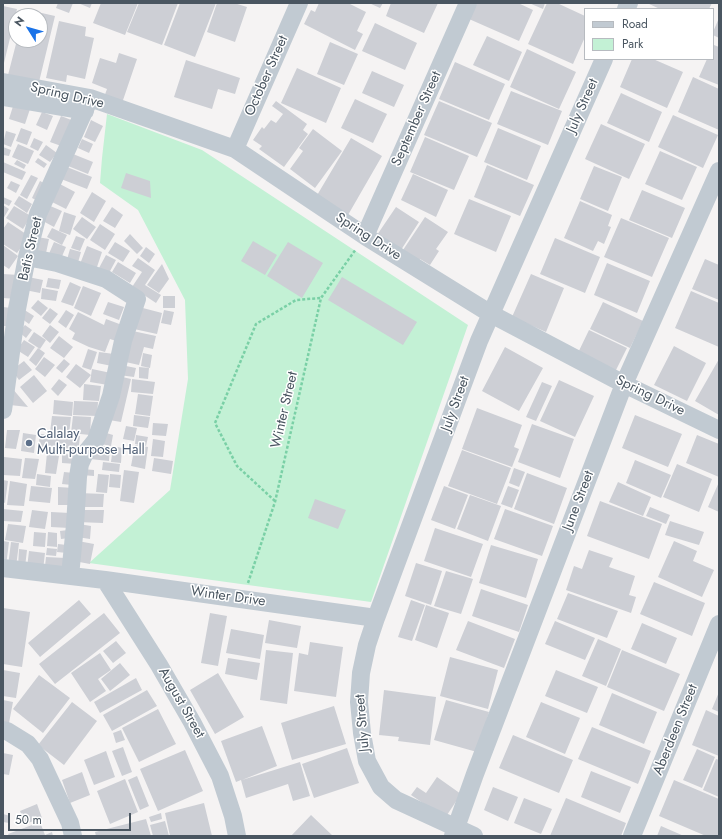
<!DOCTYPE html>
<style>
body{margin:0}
#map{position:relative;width:722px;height:839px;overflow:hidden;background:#f5f3f3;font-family:Jost,sans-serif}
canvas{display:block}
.frame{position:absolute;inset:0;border:4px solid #4a5661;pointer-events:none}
.legend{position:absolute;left:584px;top:8px;width:130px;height:52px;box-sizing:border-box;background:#fff;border:1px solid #b7bbc0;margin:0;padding:5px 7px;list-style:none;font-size:12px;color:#4a5661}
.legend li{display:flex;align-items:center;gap:8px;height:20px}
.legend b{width:20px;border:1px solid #b7bbc0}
.north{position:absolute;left:8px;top:8px;width:40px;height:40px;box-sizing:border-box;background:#fff;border:1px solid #b7bbc0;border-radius:50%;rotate:307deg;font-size:11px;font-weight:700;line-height:16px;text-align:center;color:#4a5661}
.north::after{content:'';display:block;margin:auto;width:14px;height:18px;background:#1a73e8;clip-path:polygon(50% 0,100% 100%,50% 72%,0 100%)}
.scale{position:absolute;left:8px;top:813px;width:123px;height:18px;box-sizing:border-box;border:2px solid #4a5661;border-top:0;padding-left:5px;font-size:12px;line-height:14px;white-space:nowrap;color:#4a5661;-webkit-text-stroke:3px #fff;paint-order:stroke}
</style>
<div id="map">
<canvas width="722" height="839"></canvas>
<div class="frame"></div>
<ul class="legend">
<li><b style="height:5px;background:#c1cad2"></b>Road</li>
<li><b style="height:11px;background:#c3f1d5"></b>Park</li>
</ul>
<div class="north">N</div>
<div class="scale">50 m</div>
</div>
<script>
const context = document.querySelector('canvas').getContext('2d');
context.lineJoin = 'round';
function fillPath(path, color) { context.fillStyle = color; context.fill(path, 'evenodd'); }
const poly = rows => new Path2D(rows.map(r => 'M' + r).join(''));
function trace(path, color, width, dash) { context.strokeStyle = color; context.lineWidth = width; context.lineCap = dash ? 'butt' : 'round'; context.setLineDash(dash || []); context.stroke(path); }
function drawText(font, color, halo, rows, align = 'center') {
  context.font = font + ' Jost,sans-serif'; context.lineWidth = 3; context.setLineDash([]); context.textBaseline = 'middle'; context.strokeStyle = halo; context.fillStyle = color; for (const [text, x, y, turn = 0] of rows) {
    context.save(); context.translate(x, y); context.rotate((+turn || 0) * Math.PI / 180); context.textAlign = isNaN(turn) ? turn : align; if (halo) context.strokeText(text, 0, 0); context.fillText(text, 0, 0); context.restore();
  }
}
fillPath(poly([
 [107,114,202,150,468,325,371,602,89,563,170,490,188,379,185,300,138,210,100,183,102,158]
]), '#c3f1d5');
fillPath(poly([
 [58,3,73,3,69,13,56,8],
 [78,3,92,3,90,8],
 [101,3,138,3,125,35,93,23],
 [139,3,178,3,162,45,127,32],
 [180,3,216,3,195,57,164,45],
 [217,3,234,3,247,7,235,42,207,32],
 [319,3,348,3,366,12,357,31,363,34,355,50,304,24,311,10,315,12],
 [369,3,383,3,380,8],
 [391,3,438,3,424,33,386,16],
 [477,3,518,3,533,10,519,41,469,19],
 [529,3,545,3,543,9],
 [547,3,557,3,585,16,585,37,573,64,528,44],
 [647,3,712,3,709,9,660,9],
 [3,6,17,9,4,63,3,63],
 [24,9,55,16,39,82,8,75,17,40,40,40,40,16,22,16],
 [719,18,719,38,713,35,713,32],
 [59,21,86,27,85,36,94,38,85,79,67,75,66,82,46,78],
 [375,23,417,43,405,70,362,51],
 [487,36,522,52,509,81,473,65],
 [330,42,358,54,344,85,317,74],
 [714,45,719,47,719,85,699,77,707,59,713,59],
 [527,49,576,72,559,109,510,87],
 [119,53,137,59,121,106,103,100,107,89,92,83,100,58,116,63],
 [632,59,653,59,683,72,667,108,620,87],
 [186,60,240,78,235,94,218,89,212,109,174,97],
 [455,62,505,84,489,120,439,99],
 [297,68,341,88,326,123,281,103],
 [372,71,404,85,394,107,362,93],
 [693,77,719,89,719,130,678,112],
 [511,91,562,111,548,145,497,124],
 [621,93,662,112,649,142,607,123],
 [355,99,387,114,373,143,341,128],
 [276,101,307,124,303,130,308,134,284,167,259,149,262,146,253,140,262,127,264,129,271,120,276,123,283,114,272,106],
 [439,101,492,123,477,157,424,135],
 [14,103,30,109,25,124,9,119],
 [42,112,53,116,47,130,36,125],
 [673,115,718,135,703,168,658,147],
 [61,116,74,121,64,147,50,142],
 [91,120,103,126,95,142,84,137],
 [601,124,645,144,629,179,585,159],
 [21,128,32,132,27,145,16,141],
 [498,128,541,146,527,180,484,162],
 [313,129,342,151,315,188,290,169,303,151,299,148],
 [6,131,16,134,11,147,3,144],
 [425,137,469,156,454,190,410,172],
 [34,138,43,142,38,151,30,147],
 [351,138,382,156,348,215,316,197],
 [82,139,93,144,89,153,78,148],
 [18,144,34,151,28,164,12,157],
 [46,145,57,153,50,162,39,155],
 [3,147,11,150,9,156,3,155],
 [660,151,697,167,682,200,645,184],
 [73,154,93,162,88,174,68,166],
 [38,158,47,164,44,168,35,162],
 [17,160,26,165,24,169,14,164],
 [3,162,26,172,22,180,3,172],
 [487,165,534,185,520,216,474,197],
 [594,166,622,177,608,211,580,199],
 [67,167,92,177,87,189,61,179],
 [126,173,150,181,151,198,121,188],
 [413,174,448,190,436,217,401,200],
 [31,175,38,178,27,199,20,195],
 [11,181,20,185,16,193,7,188],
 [40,181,46,184,38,201,32,198],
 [58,183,75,192,66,209,50,201],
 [642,190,685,208,672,238,629,220],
 [92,192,106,201,94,222,80,213],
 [19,196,32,204,27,213,14,204],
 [3,197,12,201,9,206,3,203],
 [469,199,511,216,496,252,454,234],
 [580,201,612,215,608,226,611,227,604,244,598,241,593,251,564,238],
 [3,205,9,209,3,219],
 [48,205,62,211,54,227,41,220],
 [14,206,31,216,23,229,6,218],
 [112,207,123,215,115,228,103,221],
 [396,207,419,222,401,250,377,235],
 [64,212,76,216,70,235,59,231],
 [82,217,96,227,87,239,73,229],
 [425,217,448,232,436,249,439,251,430,265,420,259,415,266,399,256],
 [621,218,669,238,652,277,604,257],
 [8,222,29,236,17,253,3,244,3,229],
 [100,224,115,234,105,250,90,240],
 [52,228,67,235,62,245,47,237],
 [130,234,143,248,137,254,124,241],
 [76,236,85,239,80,251,71,248],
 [37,237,49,239,46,253,34,250],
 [555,238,600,257,585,293,540,274],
 [253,241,277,255,265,275,241,261],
 [54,242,66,247,60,261,48,256],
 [115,242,130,251,123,262,108,253],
 [288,242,323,263,302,298,267,276],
 [3,245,18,256,9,269,3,265],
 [87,246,102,252,96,270,80,264],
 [146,247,155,254,149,263,140,256],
 [70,249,81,252,77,266,66,263],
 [106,255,116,260,109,273,99,268],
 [138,258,155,270,145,285,161,295,156,303,132,287,142,272,132,266],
 [705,259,719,265,719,300,692,289],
 [118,262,136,273,130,283,112,272],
 [607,263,650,281,637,313,594,295],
 [162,264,169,279,159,293,147,285],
 [3,274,19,275,17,299,3,298],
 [531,274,564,288,546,332,512,317],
 [28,277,43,280,40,293,25,290],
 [342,277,417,322,403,345,328,300],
 [48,278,61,280,59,289,46,287],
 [70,282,81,287,73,306,61,302],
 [83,286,101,293,91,316,74,308],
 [42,288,58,291,56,301,41,299],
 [691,291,719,303,719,347,675,328],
 [163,296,175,296,175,308,163,308],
 [38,300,48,308,41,316,31,308],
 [108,302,124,307,119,320,103,314],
 [603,302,643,321,630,348,590,329],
 [3,307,11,308,9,326,3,326],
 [139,307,162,313,157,334,134,329],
 [50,308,58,314,50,324,42,318],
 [23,309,34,316,29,324,18,316],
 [66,310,74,315,66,328,58,322],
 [164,310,174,312,171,325,161,323],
 [78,312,104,325,106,319,122,325,116,341,110,339,105,352,89,347,72,339,75,333,69,329],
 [25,325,32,330,26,338,19,332],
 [50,325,59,332,50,343,42,336],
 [128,330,156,336,153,349,144,347,139,365,121,361],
 [589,330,627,348,614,374,576,357],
 [34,332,46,340,40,349,28,341],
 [59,336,73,347,64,358,50,348],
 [24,340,35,347,28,357,17,350],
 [674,346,706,363,687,401,654,385],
 [505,347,543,368,519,411,482,391],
 [38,348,45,353,36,366,29,360],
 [88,349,97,352,91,370,82,367],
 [99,352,114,354,112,366,97,363],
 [143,353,152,355,150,368,141,366],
 [44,357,55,365,45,377,35,369],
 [64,359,70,364,62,373,56,368],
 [719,359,719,415,695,401],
 [24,361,32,370,19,380,12,370],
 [76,364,91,375,80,388,66,377],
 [121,365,136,368,134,377,119,375],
 [139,367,149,368,148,379,139,378],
 [92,369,111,373,108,385,90,382],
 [34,375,47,391,33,403,20,387],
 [118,376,131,379,121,422,109,420],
 [59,379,67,385,58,396,51,389],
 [132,379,155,382,153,394,131,392],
 [559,380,594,396,575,437,540,421],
 [542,382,552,386,536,421,526,417],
 [84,384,101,386,99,401,83,400],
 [12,388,28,407,10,405],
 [138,394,153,396,150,416,135,414],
 [54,400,73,402,72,416,53,414],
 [74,401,98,402,97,416,73,415],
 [477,408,522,425,514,447,519,449,512,467,462,449],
 [134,415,150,417,148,428,133,426],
 [635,415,682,434,668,467,622,448],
 [52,416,71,417,69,434,50,433],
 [73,416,91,417,90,435,71,433],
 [153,423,168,424,166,436,152,435],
 [532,424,574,439,560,478,518,462],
 [126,426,137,428,134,441,123,439],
 [7,430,20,430,16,449,5,448],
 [103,432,113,435,111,446,101,444],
 [23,433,36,435,34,453,21,451],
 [40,434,80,436,78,453,38,450],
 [136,435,148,437,146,446,135,444],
 [697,435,719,444,719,477,686,463],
 [153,439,165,441,163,457,151,456],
 [92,445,110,447,109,461,90,459],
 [135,445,148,447,145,469,131,466],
 [113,446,122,448,121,463,111,462],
 [462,450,511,468,497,504,448,486],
 [47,453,59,456,56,474,45,473],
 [62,454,77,455,76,464,62,463],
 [4,457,22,459,20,476,3,475],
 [25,458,39,459,35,479,22,478],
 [154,458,173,461,171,474,152,471],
 [635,460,671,475,661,498,626,483],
 [103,462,120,464,119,472,102,470],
 [677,464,712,479,699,512,663,497],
 [514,468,525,472,519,487,509,483],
 [82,469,94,470,94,476,82,475],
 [124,470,139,472,134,503,120,501],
 [64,472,74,473,72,485,62,484],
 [527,473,567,488,554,524,514,509],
 [37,474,51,476,50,487,36,485],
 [98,474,109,475,107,493,96,492],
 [110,474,121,475,120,488,109,487],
 [3,480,8,481,5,503,3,502],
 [10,481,27,484,24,506,7,505],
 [618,482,651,497,643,516,609,502],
 [719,482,719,512,708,507],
 [31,486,52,488,50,503,29,501],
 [444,486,468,495,455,529,431,520],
 [508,486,519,490,512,508,501,504],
 [58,487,74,488,73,505,58,505],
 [79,493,104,494,103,507,79,507],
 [470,495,501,506,488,541,457,529],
 [315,499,346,510,338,529,308,518],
 [600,501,662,524,649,559,587,536],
 [650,507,670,515,666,524,646,516],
 [3,509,23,511,21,522,3,521],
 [505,509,553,526,542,556,494,539],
 [32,510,48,512,45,529,29,527],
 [77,510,104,510,103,523,77,522],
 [51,512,70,513,69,528,51,527],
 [670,521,704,532,699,545,665,535],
 [8,524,26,526,23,543,5,540],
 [79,524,91,526,90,539,77,537],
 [435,528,483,544,471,577,424,561],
 [68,530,69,538,61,539,60,531],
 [34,532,46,533,45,547,33,546],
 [48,532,57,533,57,547,47,546],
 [3,541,9,542,6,566,3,566],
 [78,541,94,544,90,564,74,561],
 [674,541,697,551,693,561,714,570,702,597,658,577],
 [11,542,19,543,16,567,8,566],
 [58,544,67,545,67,553,57,552],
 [491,545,538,559,526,598,479,583],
 [47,548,57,549,56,556,46,555],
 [19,549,27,550,25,567,18,567],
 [589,550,613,558,609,567,635,576,629,595,636,597,631,613,566,590,574,566,582,569],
 [29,551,45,553,43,570,27,568],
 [46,557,66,558,64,568,45,566],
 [416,563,442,571,431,605,405,596],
 [446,571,473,579,461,614,434,606],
 [654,582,705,603,692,636,640,614],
 [481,589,528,605,519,632,472,616],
 [568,593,618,611,607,638,557,619],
 [79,600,91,614,40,657,28,643],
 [411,600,425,605,412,641,398,637],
 [426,605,449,613,437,648,415,640],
 [3,608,30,612,22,667,3,664],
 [104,613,120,633,55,684,39,664],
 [210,613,227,616,218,666,201,663],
 [269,620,301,626,297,648,265,643],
 [468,621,515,639,504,668,456,650],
 [555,621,595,638,585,660,545,644],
 [642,623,677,638,666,664,631,649],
 [231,629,264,635,260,659,226,653],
 [598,639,621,649,606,686,582,676],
 [116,641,126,653,113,663,103,651],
 [310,642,343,647,336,697,294,691,299,653,308,655],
 [266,650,293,653,287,704,260,700],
 [622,650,680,674,664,711,607,687],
 [100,653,111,670,98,679,106,691,90,702,71,673],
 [450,657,498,670,488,709,440,696],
 [228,658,260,663,257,680,225,674],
 [120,663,130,675,110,691,101,679],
 [3,670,20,673,16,698,3,696],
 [556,670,598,687,587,713,545,696],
 [218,673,244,717,215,734,190,690],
 [39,675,70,698,43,733,13,709],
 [136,678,142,690,100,713,94,702],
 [147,690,157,706,112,731,103,715],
 [384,690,436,697,430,745,398,741,399,737,379,735],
 [719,692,719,712,712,709],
 [612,693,657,712,644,744,599,725],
 [3,700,13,702,9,723,3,722],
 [446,700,489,712,477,752,434,740],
 [72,702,97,721,64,765,38,745],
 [541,702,580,718,565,754,526,737],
 [334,706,346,744,292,760,281,723],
 [158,709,176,744,139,762,122,728],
 [706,710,719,716,719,756,692,745],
 [262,726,277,766,242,780,300,762,310,796,293,801,288,784,246,798,241,780,236,782,221,741],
 [592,727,651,751,638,784,578,759],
 [121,730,125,740,116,743,113,733],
 [513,735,573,760,559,793,499,768],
 [123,747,132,772,122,776,112,751],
 [347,748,359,783,314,798,302,764],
 [697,749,715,757,702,788,683,780],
 [185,750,203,791,158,811,140,769],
 [106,751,115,777,94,785,84,760],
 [3,753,13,755,9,775,3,774],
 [716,759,719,760,719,797,703,790],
 [591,771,631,787,620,813,581,797],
 [82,772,90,795,70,803,62,780],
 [137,776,149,806,140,810,128,780],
 [437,777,461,794,445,818,411,795,417,787,426,793],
 [125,779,138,812,110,824,97,791],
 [674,780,719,799,719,836,706,836,659,816],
 [493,787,518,797,508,821,484,810],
 [524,798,552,809,541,834,514,823],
 [566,798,626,823,621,836,550,836],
 [204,803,212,836,170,836,165,813],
 [37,804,42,818,25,824,20,811],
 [161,813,162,819,151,822,149,817],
 [3,814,10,816,9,823,3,822],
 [311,815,333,836,291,836],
 [146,819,151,836,96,836,95,832],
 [165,821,169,836,153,836,150,825],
 [40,822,45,835,52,832,53,836,9,836,8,834],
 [661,826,684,836,657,836]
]), '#cdcfd5');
trace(poly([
 [275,501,237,466,215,423,256,324,296,300,321,298],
 [248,583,275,502,321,298,356,249]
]), '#7ad0a6', 2.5, [3, 2]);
trace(poly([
 [626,9,629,3],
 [3,82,90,98,235,149,365,236,491,314,624,384,719,430],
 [3,97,85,111],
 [235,149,299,3],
 [365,236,468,3],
 [27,257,57,263,106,279,137,299,123,341,111,396,96,440,84,455,80,464,78,477,75,525,70,576],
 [3,410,17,309,27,257,38,214,90,98],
 [3,568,105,580,376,618],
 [105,580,159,665,192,722,220,776,233,816,237,836],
 [3,730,7,731,28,744,40,759,70,823,73,836],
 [453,836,475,774,624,384,719,171],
 [474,836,396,800,381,787,367,761,362,733,359,702,361,673,367,645,376,618,479,341,604,59],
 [632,836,719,624]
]), '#c1cad2', 18);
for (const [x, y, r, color] of [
 [29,443,4,"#5c6f8a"]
]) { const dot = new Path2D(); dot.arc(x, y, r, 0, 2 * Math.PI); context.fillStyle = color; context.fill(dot); trace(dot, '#fff', 1.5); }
drawText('14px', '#4a5661', '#fff', [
 ["October Street",267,76,-66],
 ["Spring Drive",67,96,13],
 ["July Street",583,106,-66],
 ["September Street",417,119,-66],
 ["Spring Drive",368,237,33],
 ["Batis Street",31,249,-77],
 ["Spring Drive",650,396,26],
 ["July Street",456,404,-70],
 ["Winter Street",285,410,-77],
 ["June Street",579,501,-69],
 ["Winter Drive",228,597,8],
 ["August Street",181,703,60],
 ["July Street",363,723,-95],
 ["Aberdeen Street",676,730,-68]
]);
drawText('14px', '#4e5e75', '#fff', [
 ["Calalay",37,435],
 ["Multi-purpose Hall",37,451]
], 'left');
</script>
